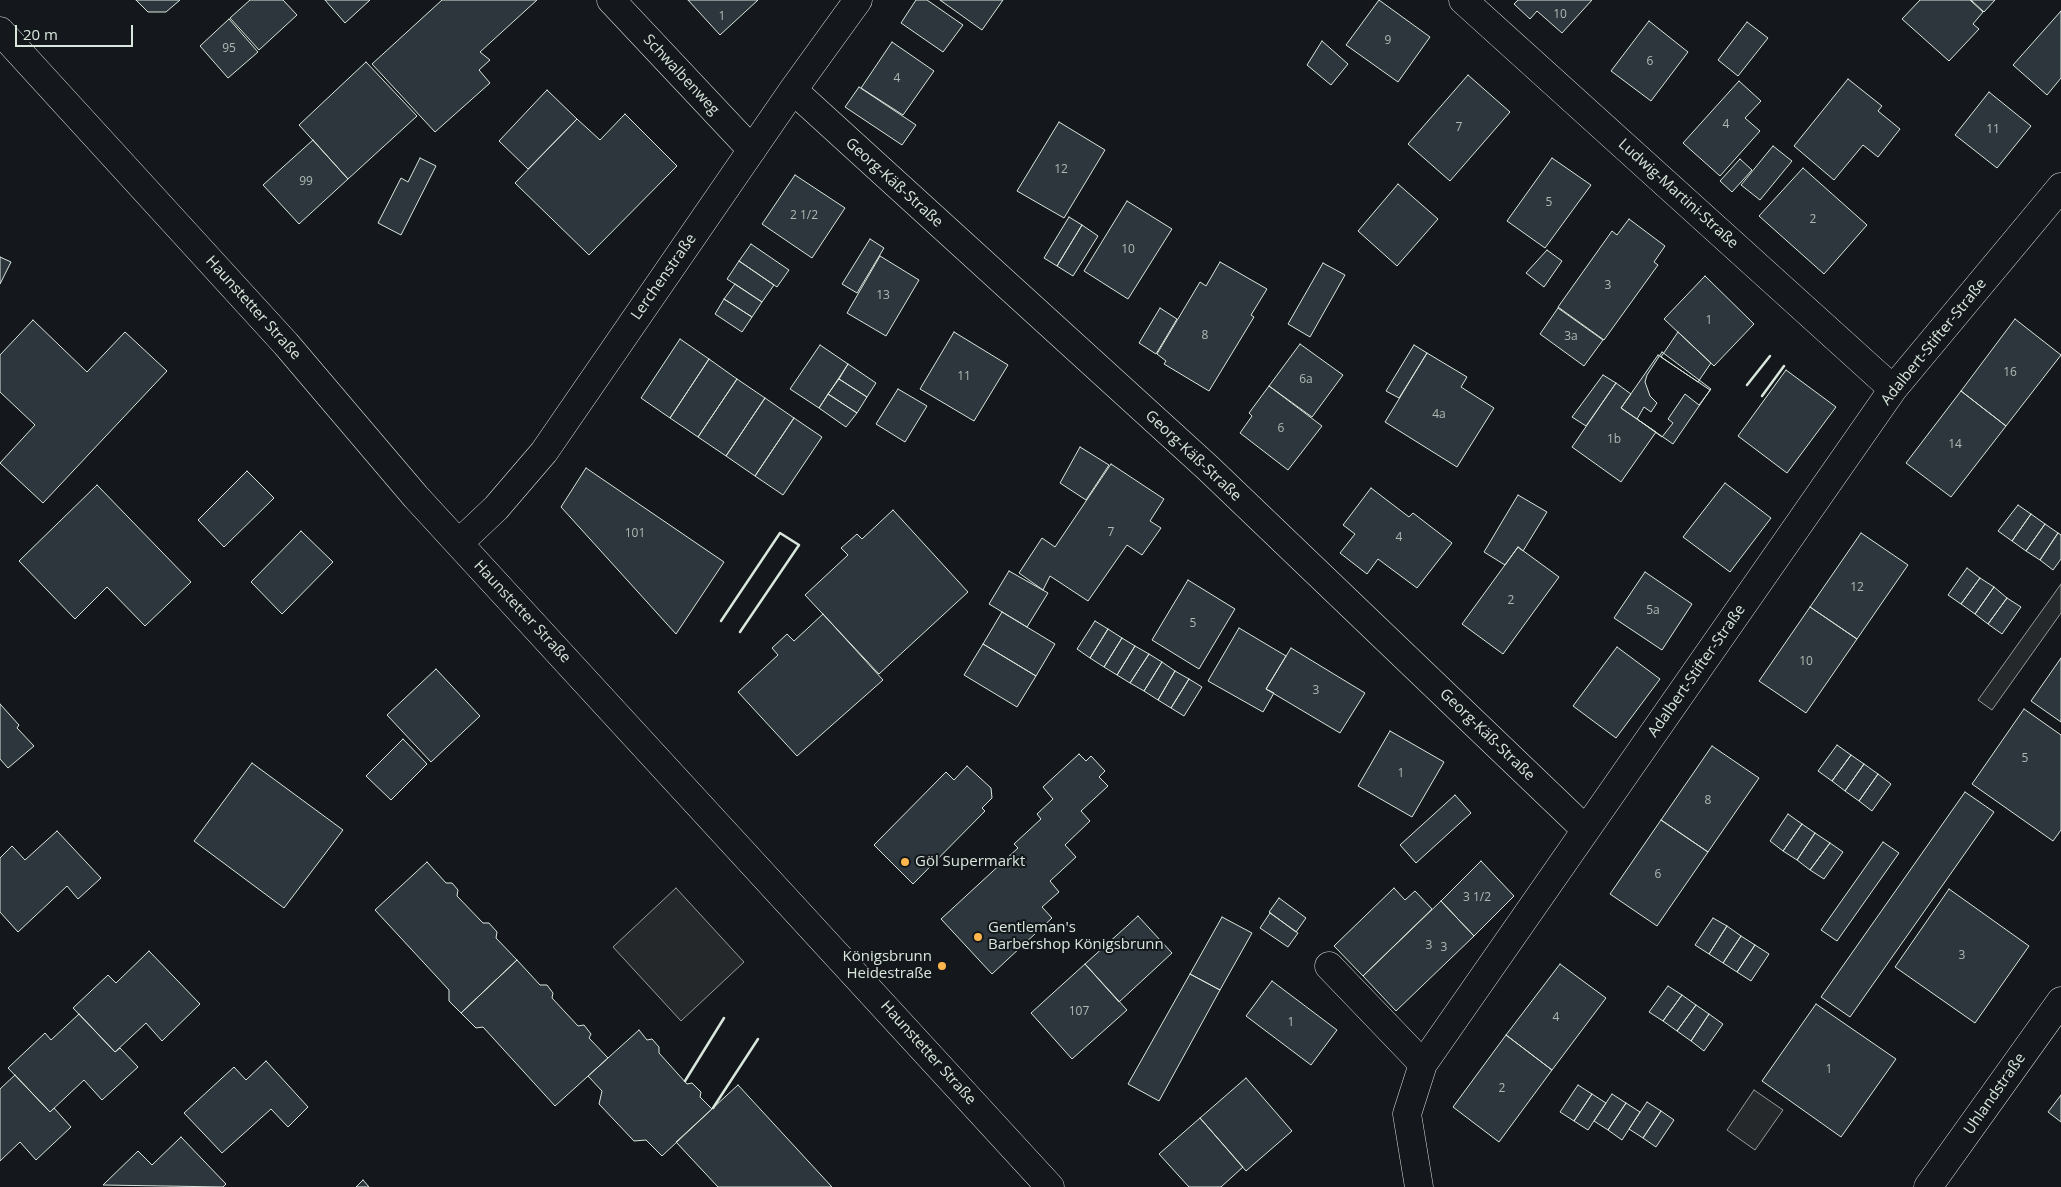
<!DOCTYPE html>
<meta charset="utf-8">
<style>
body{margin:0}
#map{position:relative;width:2061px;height:1187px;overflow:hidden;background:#14181c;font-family:"Open Sans",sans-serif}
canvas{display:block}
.scale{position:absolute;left:15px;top:25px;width:118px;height:22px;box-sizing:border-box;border:2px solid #d8e6dc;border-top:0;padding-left:6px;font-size:15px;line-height:18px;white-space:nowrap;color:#d8e6dc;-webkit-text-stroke:4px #14181c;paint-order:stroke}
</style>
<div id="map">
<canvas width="2061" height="1187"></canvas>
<div class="scale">20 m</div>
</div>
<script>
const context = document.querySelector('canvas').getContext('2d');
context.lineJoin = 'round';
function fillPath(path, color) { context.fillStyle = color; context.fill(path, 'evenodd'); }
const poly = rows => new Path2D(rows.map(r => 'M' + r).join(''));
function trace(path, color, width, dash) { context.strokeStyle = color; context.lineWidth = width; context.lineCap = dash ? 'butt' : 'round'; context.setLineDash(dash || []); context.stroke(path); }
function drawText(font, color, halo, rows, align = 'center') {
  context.font = font + ' "Open Sans",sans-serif'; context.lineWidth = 4; context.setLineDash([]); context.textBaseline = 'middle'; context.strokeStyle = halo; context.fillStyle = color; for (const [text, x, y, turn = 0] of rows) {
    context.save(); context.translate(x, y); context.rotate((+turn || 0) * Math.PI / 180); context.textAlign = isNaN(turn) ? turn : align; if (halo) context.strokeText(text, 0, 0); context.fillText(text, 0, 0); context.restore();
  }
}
const parking = poly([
 [2061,584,2061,613,1992,710,1978,700,2061,584],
 [676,888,744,962,681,1021,613,947,676,888],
 [1754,1090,1783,1110,1755,1150,1727,1130,1754,1090]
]);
fillPath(parking, '#24282b');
trace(parking, '#939e99', 1);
const building = poly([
 [136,0,180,0,166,12,148,12,136,0],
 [250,0,283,0,297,15,259,50,230,18,250,0],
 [325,0,370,0,345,23,325,0],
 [442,0,537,0,480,52,490,60,479,70,490,83,435,132,372,64,442,0],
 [688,0,758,0,720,35,688,0],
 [916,0,927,0,963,25,943,52,901,23,916,0],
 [940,0,1003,0,982,30,940,0],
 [1379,0,1430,37,1398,82,1346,45,1379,0],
 [1518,0,1592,0,1562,33,1537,11,1530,19,1514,4,1518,0],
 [1920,0,1970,0,1983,12,1973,24,1979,29,1949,61,1902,19,1920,0],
 [1971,0,1995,0,1984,12,1971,0],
 [2061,11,2061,78,2047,95,2013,65,2061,11],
 [229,19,258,52,228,78,200,46,229,19],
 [1649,21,1688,52,1651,101,1611,71,1649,21],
 [1747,22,1768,38,1738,76,1718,60,1747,22],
 [1322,41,1348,64,1331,85,1307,65,1322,41],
 [892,42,934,71,903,115,861,88,892,42],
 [366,62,417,116,348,179,299,125,366,62],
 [1468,75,1510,112,1450,181,1408,144,1468,75],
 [1848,79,1882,106,1878,111,1900,129,1878,157,1863,145,1834,180,1794,146,1848,79],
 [1739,81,1761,101,1745,118,1760,131,1720,176,1683,143,1739,81],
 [859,87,916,125,902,145,845,107,859,87],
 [547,90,577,119,528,169,499,141,547,90],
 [1989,92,2031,126,1997,168,1955,135,1989,92],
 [625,114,677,166,589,255,515,183,577,119,600,140,625,114],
 [1059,122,1105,150,1064,218,1017,191,1059,122],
 [313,140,348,179,299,224,263,185,313,140],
 [1773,146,1792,161,1760,200,1741,185,1773,146],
 [420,158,436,166,401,235,378,223,401,178,408,182,420,158],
 [1552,158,1591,185,1545,248,1507,221,1552,158],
 [1740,159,1752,170,1732,192,1720,181,1740,159],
 [1803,168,1867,225,1824,274,1759,216,1803,168],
 [795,175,845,208,812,258,762,224,795,175],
 [1398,184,1438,219,1397,266,1358,231,1398,184],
 [1127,201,1172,229,1128,299,1084,271,1127,201],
 [1069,217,1082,225,1057,266,1044,258,1069,217],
 [1629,219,1665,246,1654,262,1658,265,1604,340,1558,307,1612,231,1617,235,1629,219],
 [1082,225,1098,236,1073,276,1057,266,1082,225],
 [870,239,884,248,857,293,842,284,870,239],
 [751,244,789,270,777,287,739,261,751,244],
 [1547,250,1562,261,1544,287,1526,273,1547,250],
 [880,256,919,280,886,336,847,313,880,256],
 [0,257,11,262,0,284,0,257],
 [739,261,774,285,762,302,727,279,739,261],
 [1220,262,1267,289,1251,315,1254,317,1209,391,1164,364,1166,361,1157,354,1200,282,1206,286,1220,262],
 [1323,263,1345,275,1310,337,1288,324,1323,263],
 [1705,276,1754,324,1714,366,1664,319,1705,276],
 [735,284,762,302,752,317,724,299,735,284],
 [724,299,752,317,742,332,715,314,724,299],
 [1160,308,1177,319,1156,354,1139,343,1160,308],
 [1558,308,1603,340,1584,366,1540,334,1558,308],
 [2015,319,2061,355,2006,426,1961,391,2015,319],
 [33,320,87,372,125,332,167,371,43,503,0,463,35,425,0,392,0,355,33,320],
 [954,332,1008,365,974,421,920,389,954,332],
 [1678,332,1711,363,1698,382,1661,357,1678,332],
 [680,339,709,359,670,418,641,398,680,339],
 [1300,344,1343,375,1312,417,1269,386,1300,344],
 [820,345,848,364,819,408,790,389,820,345],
 [1414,345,1427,353,1399,398,1386,391,1414,345],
 [1662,352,1711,389,1699,405,1685,394,1668,419,1673,423,1662,437,1637,419,1644,407,1651,412,1657,403,1650,396,1645,382,1647,375,1662,352],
 [1427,353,1467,377,1461,387,1494,408,1457,467,1385,422,1427,353],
 [1658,355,1710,390,1673,444,1621,408,1658,355],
 [709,359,737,379,698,437,670,418,709,359],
 [848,364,876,383,867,397,839,379,848,364],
 [1786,370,1836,407,1787,473,1738,436,1786,370],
 [1603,375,1616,383,1586,426,1572,417,1603,375],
 [737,379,765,398,726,456,698,437,737,379],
 [839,379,867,397,857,413,828,394,839,379],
 [1616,383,1631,394,1621,408,1656,432,1621,482,1572,447,1616,383],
 [1269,386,1322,426,1288,470,1240,433,1252,416,1249,413,1269,386],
 [898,389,927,406,905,442,876,424,898,389],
 [1961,391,2006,426,1951,497,1906,463,1961,391],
 [828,394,857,413,846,427,819,408,828,394],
 [765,398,794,418,755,476,726,456,765,398],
 [794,418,822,437,783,495,755,476,794,418],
 [1080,447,1109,465,1086,500,1060,483,1080,447],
 [1111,464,1164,499,1150,521,1161,528,1142,555,1127,545,1088,601,1050,576,1043,590,1019,573,1042,538,1055,547,1111,464],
 [586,468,724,562,676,634,561,507,586,468],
 [247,471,274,498,224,547,198,520,247,471],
 [1725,483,1771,518,1730,572,1683,537,1725,483],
 [97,485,191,582,145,626,107,587,75,619,19,561,97,485],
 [1371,488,1409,517,1413,513,1452,543,1417,588,1378,559,1367,574,1340,553,1355,534,1343,525,1371,488],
 [1518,495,1547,512,1523,551,1518,547,1505,565,1484,552,1518,495],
 [2018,505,2031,514,2012,541,1998,531,2018,505],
 [893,510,968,592,879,674,805,595,848,555,841,548,857,534,862,539,893,510],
 [2031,514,2045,524,2026,551,2012,541,2031,514],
 [2045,524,2058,533,2040,560,2026,551,2045,524],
 [301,531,333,562,282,614,251,582,301,531],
 [1861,533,1908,565,1857,639,1810,607,1861,533],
 [2058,533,2061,535,2061,559,2053,570,2040,560,2058,533],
 [1518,547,1559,577,1503,654,1462,624,1518,547],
 [1967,568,1980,578,1961,604,1948,595,1967,568],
 [1009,571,1048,593,1027,627,989,604,1009,571],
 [1645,572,1692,604,1662,650,1614,618,1645,572],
 [1980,578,1994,587,1975,614,1961,604,1980,578],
 [1188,580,1235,609,1199,669,1152,640,1188,580],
 [1994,587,2007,598,1988,624,1975,614,1994,587],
 [2007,598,2021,607,2002,634,1988,624,2007,598],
 [1810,607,1857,639,1806,713,1759,681,1810,607],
 [1002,612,1055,644,1036,676,983,644,1002,612],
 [823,614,883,680,797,756,738,692,778,655,772,648,787,634,794,641,823,614],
 [1095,621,1108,629,1090,658,1077,649,1095,621],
 [1239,628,1286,656,1266,689,1274,693,1263,712,1208,681,1239,628],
 [1108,629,1122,638,1104,667,1090,658,1108,629],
 [1122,638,1135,646,1117,675,1104,667,1122,638],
 [983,644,1036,676,1017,707,964,675,983,644],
 [1135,646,1149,654,1130,683,1117,675,1135,646],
 [1617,647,1660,679,1616,738,1573,706,1617,647],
 [1291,648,1365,693,1340,733,1266,689,1291,648],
 [1149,654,1162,662,1144,691,1130,683,1149,654],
 [2061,658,2061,722,2031,701,2061,658],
 [1162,662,1175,671,1158,700,1144,691,1162,662],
 [436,669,480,716,431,762,387,715,436,669],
 [1175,671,1189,679,1171,708,1158,700,1175,671],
 [1189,679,1202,687,1184,716,1171,708,1189,679],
 [0,704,19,725,17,728,34,746,8,768,0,759,0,704],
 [2024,709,2061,735,2061,830,2053,841,1972,784,2024,709],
 [1390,731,1444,762,1412,817,1358,786,1390,731],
 [403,739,427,764,391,800,366,776,403,739],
 [1837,745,1851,755,1832,781,1818,771,1837,745],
 [1712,746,1759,778,1708,852,1661,820,1712,746],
 [1079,754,1086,761,1091,756,1105,771,1099,777,1108,786,1081,811,1090,821,1065,845,1076,857,1050,881,1059,892,1042,907,1052,918,992,974,941,919,1018,848,1014,844,1041,819,1037,814,1053,799,1043,787,1079,754],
 [1851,755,1864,764,1845,791,1832,781,1851,755],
 [252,763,343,830,284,908,194,841,252,763],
 [1864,764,1878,774,1859,801,1845,791,1864,764],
 [967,766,991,788,992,798,982,808,985,811,913,884,874,845,946,772,954,780,967,766],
 [1878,774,1891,784,1872,811,1859,801,1878,774],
 [1965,792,1994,812,1850,1017,1821,997,1965,792],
 [1455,795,1471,813,1416,863,1400,845,1455,795],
 [1788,814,1802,824,1783,851,1770,841,1788,814],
 [1661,820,1708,852,1657,926,1610,894,1661,820],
 [1802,824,1815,833,1797,860,1783,851,1802,824],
 [57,831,101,878,78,899,67,886,18,932,0,912,0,858,12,846,25,860,57,831],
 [1815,833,1830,843,1810,870,1797,860,1815,833],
 [1883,842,1899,853,1837,941,1821,930,1883,842],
 [1830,843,1843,852,1824,879,1810,870,1830,843],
 [1481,861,1514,896,1474,936,1441,901,1481,861],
 [427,862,446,883,452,883,458,890,457,896,483,923,489,923,497,932,496,938,517,960,461,1013,449,1001,449,990,375,910,427,862],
 [1394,888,1405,900,1415,891,1432,909,1363,976,1334,946,1394,888],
 [1949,889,2029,946,1975,1023,1895,967,1949,889],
 [1279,898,1306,918,1296,932,1269,912,1279,898],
 [1441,901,1474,936,1396,1011,1363,976,1441,901],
 [1270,913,1298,933,1288,947,1260,928,1270,913],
 [1138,916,1172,953,1119,1002,1085,964,1138,916],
 [1222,917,1252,933,1220,990,1190,974,1222,917],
 [1713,918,1727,926,1709,954,1695,945,1713,918],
 [1727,926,1741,936,1723,963,1709,954,1727,926],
 [1741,936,1755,945,1737,972,1723,963,1741,936],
 [1755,945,1769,954,1751,981,1737,972,1755,945],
 [149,951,200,1004,162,1041,146,1023,115,1052,73,1008,108,975,116,983,149,951],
 [517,960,540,985,547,985,553,993,552,998,578,1026,584,1025,591,1034,589,1038,608,1058,555,1106,483,1027,476,1028,461,1013,517,960],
 [1085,964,1127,1010,1072,1059,1031,1013,1085,964],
 [1560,964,1606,998,1552,1070,1506,1035,1560,964],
 [1190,974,1220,990,1159,1101,1128,1084,1190,974],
 [1272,981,1337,1030,1311,1065,1246,1016,1272,981],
 [1668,986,1682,995,1663,1021,1649,1012,1668,986],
 [1682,995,1696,1005,1677,1031,1663,1021,1682,995],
 [1816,1004,1896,1059,1841,1137,1762,1081,1816,1004],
 [1696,1005,1709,1014,1691,1041,1677,1031,1696,1005],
 [79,1014,115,1052,120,1048,138,1067,102,1100,84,1080,50,1112,8,1068,45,1033,51,1040,79,1014],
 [1709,1014,1723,1024,1704,1051,1691,1041,1709,1014],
 [639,1030,647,1040,652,1039,659,1047,659,1053,687,1084,692,1083,701,1092,700,1097,712,1109,662,1156,646,1140,634,1141,599,1104,602,1091,588,1076,639,1030],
 [1506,1035,1552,1070,1499,1142,1453,1107,1506,1035],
 [266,1061,308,1107,288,1127,271,1109,222,1153,184,1113,234,1067,246,1080,266,1061],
 [15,1075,50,1112,54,1108,71,1127,36,1160,20,1142,0,1161,0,1089,15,1075],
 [1246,1078,1292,1131,1246,1171,1200,1118,1246,1078],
 [738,1085,832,1187,718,1187,676,1142,738,1085],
 [1578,1085,1592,1094,1574,1121,1560,1112,1578,1085],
 [1592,1094,1606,1103,1588,1130,1574,1121,1592,1094],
 [1612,1094,1626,1103,1608,1130,1594,1121,1612,1094],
 [2061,1095,2061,1122,2048,1112,2061,1095],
 [1647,1102,1661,1111,1643,1138,1629,1129,1647,1102],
 [1626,1103,1640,1112,1622,1140,1608,1130,1626,1103],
 [1661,1111,1674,1120,1656,1147,1643,1138,1661,1111],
 [1200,1118,1243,1167,1221,1187,1189,1187,1159,1154,1200,1118],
 [181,1137,226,1184,223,1187,103,1185,138,1151,152,1165,181,1137],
 [363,1180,369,1187,356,1187,363,1180]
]);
fillPath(building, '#2c363c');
trace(building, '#d8e6dc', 1);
const minor = poly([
 [611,0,752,150],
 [1463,0,1893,389],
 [0,31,286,344,416,497,1050,1187],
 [793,90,1208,468,1586,830],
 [459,543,496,508,544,452,793,90,858,0],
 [1329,966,1423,1064],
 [1419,1187,1407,1114,1423,1064,1893,389,2061,187],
 [1928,1187,2061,1001]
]);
trace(minor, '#d8e6dc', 29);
trace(minor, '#14181c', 28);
trace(poly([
 [1747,385,1770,356],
 [1762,396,1784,366],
 [721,621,780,533,799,545,740,632],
 [685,1081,724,1018],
 [713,1108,758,1039]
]), '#d8e6dc', 2.5);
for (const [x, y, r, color] of [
 [905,862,5,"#ffb74d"],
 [978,937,5,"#ffb74d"],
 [942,966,5,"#ffb74d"]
]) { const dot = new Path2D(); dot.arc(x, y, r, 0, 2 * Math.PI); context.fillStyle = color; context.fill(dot); trace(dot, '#14181c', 2); }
drawText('12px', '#adbab4', null, [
 ["10",1560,15],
 ["1",722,17],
 ["9",1388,41],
 ["95",229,49],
 ["6",1650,62],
 ["4",897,79],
 ["4",1726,125],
 ["7",1459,128],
 ["11",1993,130],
 ["12",1061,170],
 ["99",306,182],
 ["5",1549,203],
 ["2 1/2",804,216],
 ["2",1813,220],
 ["10",1128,250],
 ["3",1608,286],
 ["13",883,296],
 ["1",1709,321],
 ["8",1205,336],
 ["3a",1571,337],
 ["16",2010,373],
 ["11",964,377],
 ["6a",1306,380],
 ["4a",1439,415],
 ["6",1281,429],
 ["1b",1614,440],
 ["14",1955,445],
 ["7",1111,533],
 ["101",635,534],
 ["4",1399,538],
 ["12",1857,588],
 ["2",1511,601],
 ["5a",1653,611],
 ["5",1193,624],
 ["10",1806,662],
 ["3",1316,691],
 ["5",2025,759],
 ["1",1401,774],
 ["8",1708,801],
 ["6",1658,875],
 ["3 1/2",1477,898],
 ["3",1429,946],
 ["3",1444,948],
 ["3",1962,956],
 ["107",1079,1012],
 ["4",1556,1018],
 ["1",1291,1023],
 ["1",1829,1070],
 ["2",1502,1089]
]);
drawText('15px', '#d8e6dc', '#14181c', [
 ["Schwalbenweg",681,75,47],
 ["Georg-Käß-Straße",894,183,42],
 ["Ludwig-Martini-Straße",1678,194,42],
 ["Lerchenstraße",664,277,-55],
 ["Haunstetter Straße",253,308,48],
 ["Adalbert-Stifter-Straße",1934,342,-51],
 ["Georg-Käß-Straße",1193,456,43],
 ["Haunstetter Straße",522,612,47],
 ["Adalbert-Stifter-Straße",1697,671,-55],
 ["Georg-Käß-Straße",1487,735,44],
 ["Haunstetter Straße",928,1053,48],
 ["Uhlandstraße",1995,1094,-55]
]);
drawText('15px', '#d8e6dc', '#14181c', [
 ["Göl Supermarkt",915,862],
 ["Gentleman's",988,928],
 ["Barbershop Königsbrunn",988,945],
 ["Königsbrunn",932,957,"right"],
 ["Heidestraße",932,974,"right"]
], 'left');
</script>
